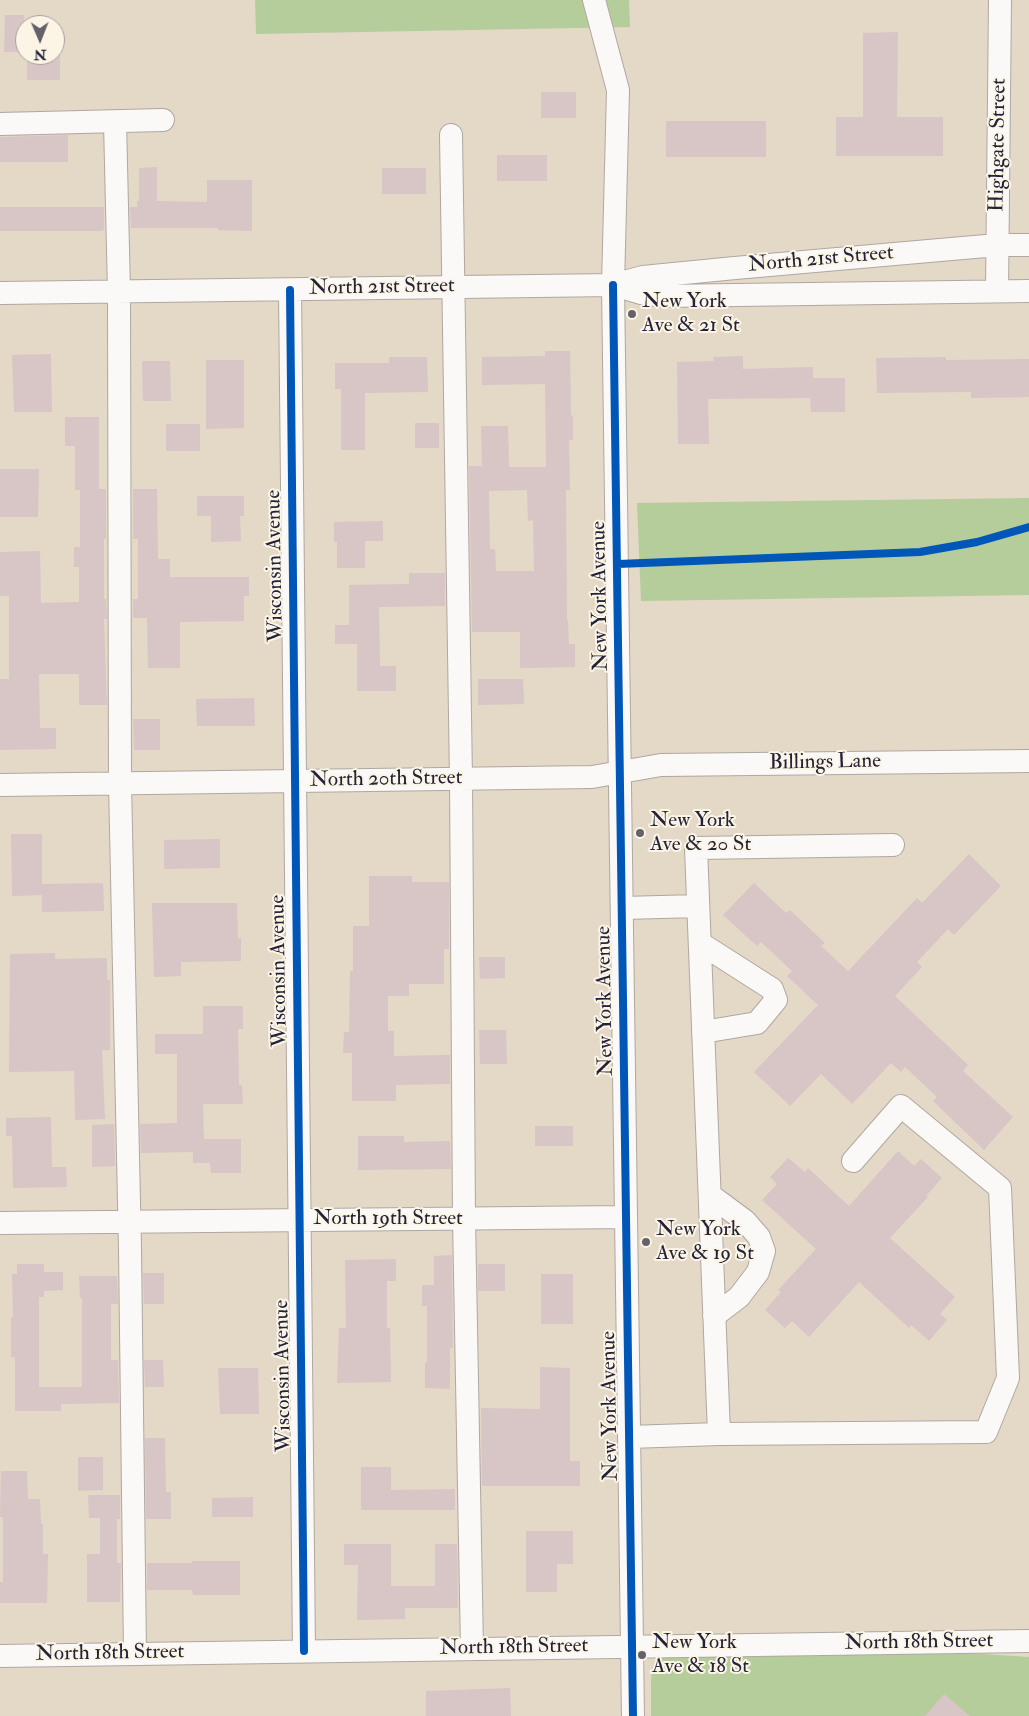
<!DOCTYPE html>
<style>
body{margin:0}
#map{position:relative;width:1029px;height:1716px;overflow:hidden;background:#e4d8c7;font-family:"IM FELL Double Pica",serif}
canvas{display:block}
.north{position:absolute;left:15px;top:15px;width:50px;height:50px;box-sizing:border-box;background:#fcf5e5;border:1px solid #a5a1a1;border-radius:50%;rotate:179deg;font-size:14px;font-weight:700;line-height:20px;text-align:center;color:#22223b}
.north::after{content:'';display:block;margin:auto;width:18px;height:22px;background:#66626c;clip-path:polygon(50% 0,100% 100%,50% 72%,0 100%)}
</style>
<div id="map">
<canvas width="1029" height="1716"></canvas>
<div class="north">N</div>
</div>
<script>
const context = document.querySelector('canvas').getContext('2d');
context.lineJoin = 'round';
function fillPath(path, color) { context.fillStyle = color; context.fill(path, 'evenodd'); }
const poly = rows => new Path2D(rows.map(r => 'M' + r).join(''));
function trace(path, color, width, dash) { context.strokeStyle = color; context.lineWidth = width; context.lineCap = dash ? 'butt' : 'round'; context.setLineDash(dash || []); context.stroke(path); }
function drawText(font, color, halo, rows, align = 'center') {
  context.font = font + ' "IM FELL Double Pica",serif'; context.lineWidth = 4; context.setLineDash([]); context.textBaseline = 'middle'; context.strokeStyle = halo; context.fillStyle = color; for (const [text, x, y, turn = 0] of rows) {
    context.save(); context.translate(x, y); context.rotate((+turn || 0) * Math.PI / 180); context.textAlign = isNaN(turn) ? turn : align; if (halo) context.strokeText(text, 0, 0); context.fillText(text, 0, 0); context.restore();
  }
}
fillPath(poly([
 [255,0,629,0,630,27,256,34],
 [1029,498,1029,595,641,601,637,503],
 [838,1653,983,1654,1029,1657,1029,1716,651,1716,651,1681,652,1668,655,1662,663,1658,669,1656]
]), '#b5cd9b');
fillPath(poly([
 [5,15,24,15,24,24,60,24,60,80,27,80,27,55,55,55,55,25,25,25,25,52,4,52],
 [898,32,897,117,943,117,943,156,836,156,836,117,863,117,863,33],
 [541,92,576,92,576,118,541,118],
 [666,121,766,121,766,157,666,157],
 [68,135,68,162,0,162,0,137],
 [497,155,547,155,547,181,497,181],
 [157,167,157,201,207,202,207,180,252,180,252,231,218,230,218,228,131,228,130,207,137,207,137,201,139,201,139,168],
 [382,168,426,168,426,194,382,194],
 [0,207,104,207,104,228,103,231,0,231],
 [545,351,570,351,571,416,573,415,573,440,569,440,570,490,566,490,567,620,568,620,569,644,575,644,575,667,520,668,520,632,472,632,469,466,482,466,481,426,508,426,509,467,546,467,545,384,482,385,482,357,545,356],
 [527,490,528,521,533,520,534,571,496,571,495,549,490,549,489,491],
 [51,354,52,412,14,412,12,355],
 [743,356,743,369,813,367,813,378,845,378,845,412,811,412,810,398,708,399,709,444,678,444,677,362,714,361,713,357],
 [389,357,427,357,428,392,365,393,365,450,341,450,341,389,335,389,335,363,389,363],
 [946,357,946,360,1029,359,1029,397,971,398,971,392,877,393,876,358],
 [206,360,244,360,244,428,206,429],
 [142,361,170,361,171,401,143,401],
 [65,417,99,417,99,489,106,489,106,539,104,539,104,599,106,599,107,619,104,619,107,705,79,705,79,674,39,674,40,728,56,728,56,749,0,750,0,679,9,679,9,596,0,596,0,552,40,551,41,603,79,602,79,567,74,567,74,547,80,547,80,490,75,490,75,446,65,446],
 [415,423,439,423,439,448,415,448],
 [166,424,200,424,200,451,166,451],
 [0,469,39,469,38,517,0,517],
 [133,489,157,489,158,559,170,559,170,577,249,577,249,596,244,596,244,621,180,622,180,668,148,668,147,618,133,618,133,599,138,599,138,539,133,539],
 [197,496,244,496,244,516,240,516,241,541,211,542,211,516,197,516],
 [383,521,383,541,365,541,365,568,337,568,337,542,334,542,334,522],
 [409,573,445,573,445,606,379,607,380,666,396,666,396,691,357,691,357,644,335,644,335,625,349,625,349,585,409,584],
 [478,679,523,679,524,704,478,705],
 [254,698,255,726,197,726,196,699],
 [133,719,160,719,160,750,134,750],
 [11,834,42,834,42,884,103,883,104,911,42,912,42,895,12,896],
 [220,839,220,868,164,869,164,840],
 [969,854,1001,886,954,935,948,929,917,962,922,967,895,996,968,1065,963,1071,1013,1117,984,1150,933,1101,937,1097,905,1067,901,1072,891,1063,852,1104,821,1074,790,1106,754,1072,818,1005,787,976,792,971,761,942,757,946,723,915,754,883,786,913,790,910,825,943,821,946,848,971,917,898,922,903],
 [369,876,412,876,412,882,449,882,449,949,444,949,444,984,409,984,409,996,388,996,388,1031,394,1031,394,1056,450,1055,450,1084,396,1085,396,1101,352,1101,352,1053,343,1053,344,1032,349,1032,350,971,353,971,353,926,369,926],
 [152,903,237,903,238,939,241,938,241,961,181,962,181,976,154,977],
 [55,953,55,959,107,958,107,980,110,980,110,1050,102,1050,105,1119,75,1120,74,1071,9,1072,10,954],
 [479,957,505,957,505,978,480,979],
 [203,1006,243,1006,243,1029,238,1029,239,1085,242,1085,243,1104,203,1104,204,1139,241,1139,241,1173,211,1173,210,1163,193,1163,193,1152,141,1153,140,1124,177,1123,177,1054,155,1054,155,1034,203,1034],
 [479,1030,506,1030,507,1064,480,1064],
 [51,1117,52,1167,66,1167,67,1187,13,1188,12,1136,6,1136,6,1118],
 [114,1124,115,1166,92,1167,92,1125],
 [535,1126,573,1126,573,1146,535,1146],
 [358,1136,404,1136,404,1142,450,1141,451,1169,358,1170],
 [898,1151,914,1166,921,1159,942,1178,926,1196,928,1197,890,1238,955,1297,940,1314,947,1320,929,1341,911,1325,909,1328,859,1282,809,1337,792,1321,785,1328,765,1310,781,1292,778,1290,816,1249,762,1200,777,1184,770,1177,788,1158,805,1172,808,1168,849,1206],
 [452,1255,453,1348,450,1348,450,1389,425,1388,425,1362,427,1362,427,1306,422,1306,422,1285,434,1285,434,1256],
 [396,1259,396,1281,387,1281,387,1328,390,1328,391,1382,337,1383,339,1328,346,1328,345,1260],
 [17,1264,44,1264,44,1272,63,1272,63,1290,44,1291,44,1297,39,1297,39,1387,82,1387,82,1298,80,1298,79,1276,117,1276,118,1304,111,1304,111,1360,118,1360,119,1403,61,1404,61,1411,15,1411,15,1357,11,1357,11,1317,13,1317,12,1274,17,1274],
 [478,1264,505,1264,505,1291,478,1291],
 [143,1273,164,1273,164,1304,144,1304],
 [541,1274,573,1274,573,1324,541,1324],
 [144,1360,163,1360,164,1387,145,1387],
 [540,1367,570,1368,570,1461,580,1461,580,1486,482,1486,481,1408,540,1409],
 [218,1368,258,1368,259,1414,220,1414],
 [145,1438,165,1438,166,1492,171,1492,171,1519,146,1519],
 [78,1457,103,1457,103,1490,78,1491],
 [361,1467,391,1467,391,1490,455,1489,455,1510,361,1510],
 [1,1471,27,1471,28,1499,40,1499,41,1524,43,1524,43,1554,48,1554,47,1603,0,1603,0,1582,3,1582,3,1517,0,1517],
 [88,1495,120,1495,120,1519,117,1519,117,1563,121,1563,120,1602,87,1602,87,1554,100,1554,100,1518,89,1518],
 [253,1497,253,1517,212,1517,212,1498],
 [526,1531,573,1531,573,1564,557,1564,557,1592,526,1592],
 [344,1544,391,1544,391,1586,435,1586,435,1544,457,1544,458,1608,405,1608,405,1619,357,1620,358,1565,344,1565],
 [192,1561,240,1561,240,1595,193,1595,192,1590,147,1590,147,1563,192,1563],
 [510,1688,511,1716,426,1716,426,1691],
 [944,1694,970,1716,925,1716]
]), '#d8c5c6');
const minor = poly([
 [594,0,618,90,613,285,633,1716],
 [115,122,119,292,120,783,130,1249,135,1654],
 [0,124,163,120],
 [451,135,461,780,464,1219,472,1649],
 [614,285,641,293,664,296,1029,291],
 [290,290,304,1651],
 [997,291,1000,0],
 [0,293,613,285,643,277,735,268,997,245,1029,245],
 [0,785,592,777,661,765,1029,761],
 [623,908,698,906],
 [700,943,772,989,776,1000,757,1023,703,1032],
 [710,1195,745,1221,759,1237,764,1251,758,1272,739,1297,714,1316],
 [0,1223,626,1217],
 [719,1434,986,1432,1008,1378,1000,1188,901,1106,853,1161],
 [629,1437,719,1434,696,848,893,845],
 [0,1656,1029,1641]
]);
trace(minor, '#afa8a0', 24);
trace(minor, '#fbf9f7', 22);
trace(poly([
 [613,285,633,1716],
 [290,290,304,1651],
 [618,564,920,552,977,542,1029,527]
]), '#0057b8', 8);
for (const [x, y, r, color] of [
 [632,314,5,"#66626c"],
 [640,833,5,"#66626c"],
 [646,1242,5,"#66626c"],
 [642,1655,5,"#66626c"]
]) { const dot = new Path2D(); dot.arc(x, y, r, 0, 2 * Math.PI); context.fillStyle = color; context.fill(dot); trace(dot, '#fcf5e5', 2); }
drawText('21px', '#22223b', '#fcf5e5', [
 ["Highgate Street",999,145,-89],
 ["North 21st Street",821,260,-5],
 ["North 21st Street",382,288,-1],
 ["Wisconsin Avenue",276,566,-91],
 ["New York Avenue",601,596,-91],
 ["Billings Lane",825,763,-1],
 ["North 20th Street",386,780,-1],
 ["Wisconsin Avenue",280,971,-91],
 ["New York Avenue",606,1001,-91],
 ["North 19th Street",388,1219],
 ["Wisconsin Avenue",284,1376,-91],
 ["New York Avenue",611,1406,-91],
 ["North 18th Street",919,1643,-1],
 ["North 18th Street",514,1648,-1],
 ["North 18th Street",110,1654,-1]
]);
drawText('21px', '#22223b', '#fcf5e5', [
 ["New York",642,302],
 ["Ave & 21 St",642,326],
 ["New York",650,821],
 ["Ave & 20 St",650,845],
 ["New York",656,1230],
 ["Ave & 19 St",656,1254],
 ["New York",652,1643],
 ["Ave & 18 St",652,1667]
], 'left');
</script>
